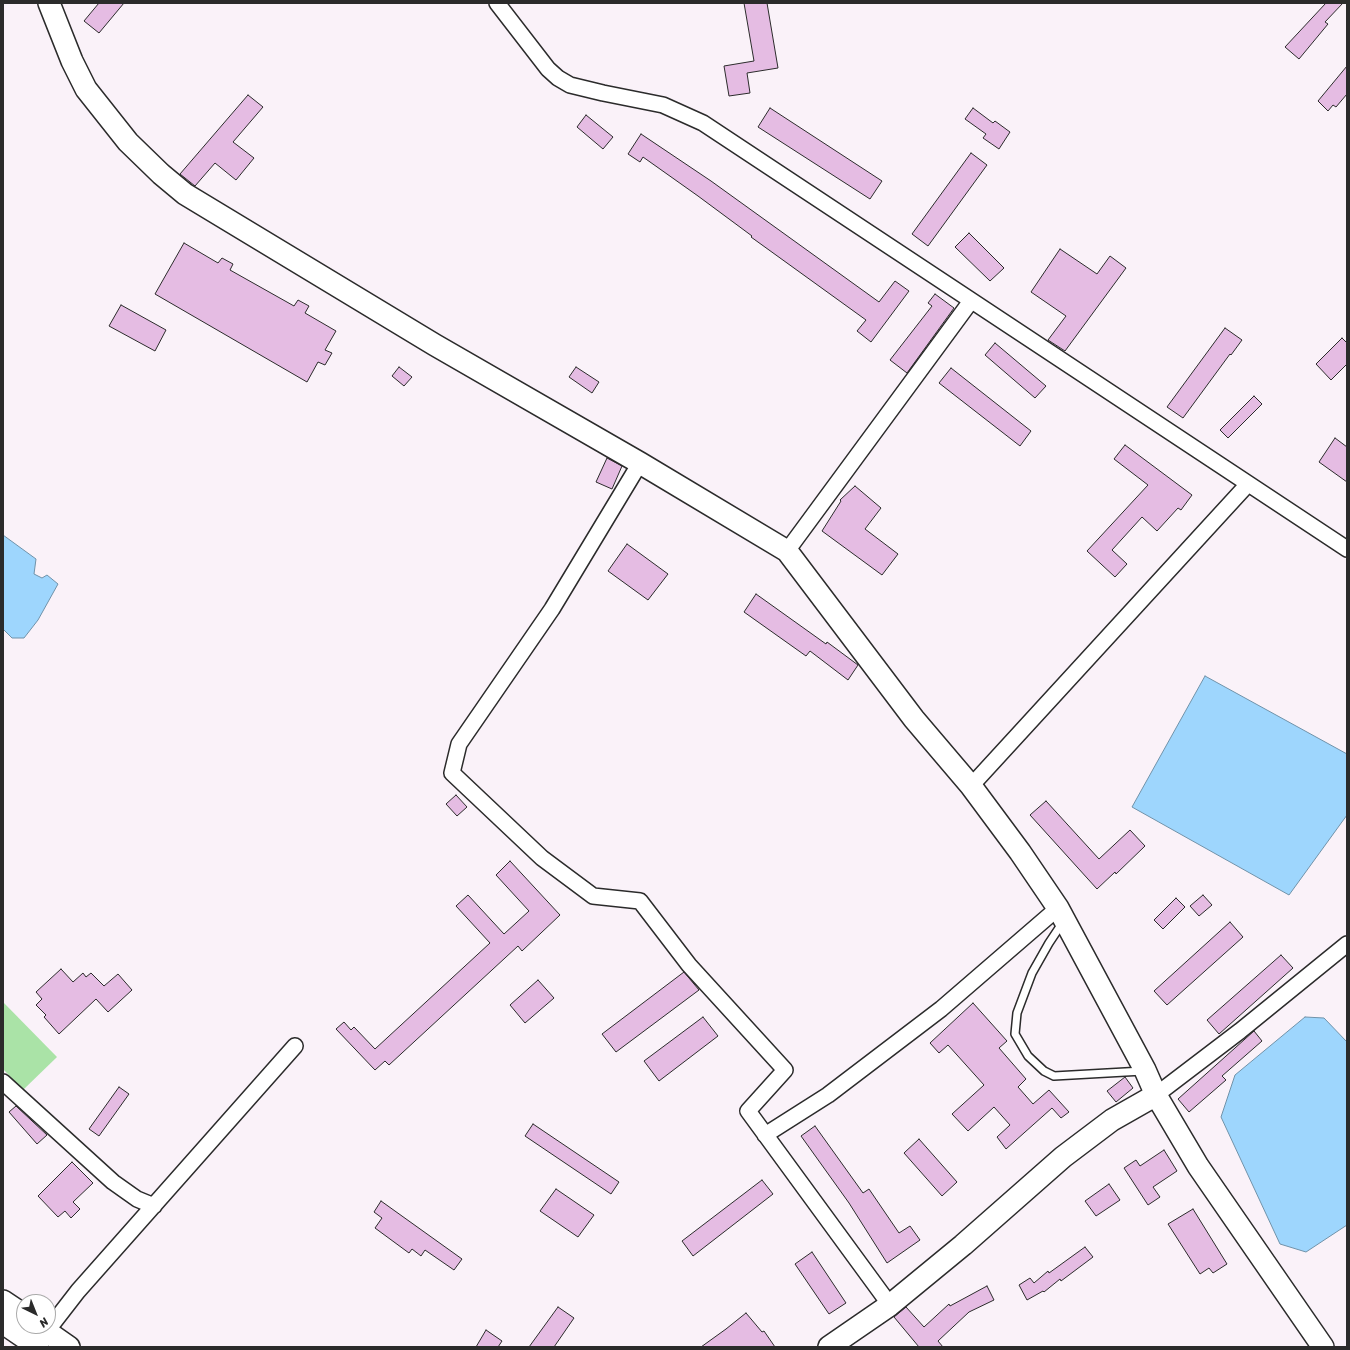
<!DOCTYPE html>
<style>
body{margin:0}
#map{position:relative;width:1350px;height:1350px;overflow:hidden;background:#faf2f9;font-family:Sriracha,sans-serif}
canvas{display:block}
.frame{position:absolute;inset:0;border:4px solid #2b2b2b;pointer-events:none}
.north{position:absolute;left:16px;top:1294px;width:40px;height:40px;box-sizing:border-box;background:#fff;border:1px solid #aaa;border-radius:50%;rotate:137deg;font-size:11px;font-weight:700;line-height:16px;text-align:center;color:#2b2b2b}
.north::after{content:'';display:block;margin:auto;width:14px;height:18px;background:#2b2b2b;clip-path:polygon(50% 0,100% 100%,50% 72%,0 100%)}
</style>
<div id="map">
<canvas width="1350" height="1350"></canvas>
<div class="frame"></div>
<div class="north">N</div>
</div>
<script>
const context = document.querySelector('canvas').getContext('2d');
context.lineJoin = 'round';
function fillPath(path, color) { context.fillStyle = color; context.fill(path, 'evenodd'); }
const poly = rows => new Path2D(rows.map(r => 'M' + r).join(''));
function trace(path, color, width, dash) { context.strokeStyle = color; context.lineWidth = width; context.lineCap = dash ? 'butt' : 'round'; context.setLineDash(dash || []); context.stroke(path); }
fillPath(poly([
 [3,1002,57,1057,23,1090,3,1069]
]), '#aae3a7');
const water = poly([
 [3,535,36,559,34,574,42,578,47,575,58,584,38,620,24,638,12,638,3,629,3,535],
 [1205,676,1347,754,1347,815,1289,895,1132,807,1205,676],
 [1305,1017,1324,1018,1347,1042,1347,1225,1306,1252,1280,1244,1221,1117,1235,1075,1305,1017]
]);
fillPath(water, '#9ed6fd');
trace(water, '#7092a9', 1);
const building = poly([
 [99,3,124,3,99,33,84,21,99,3],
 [744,3,767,3,778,68,747,73,750,93,729,96,724,66,754,61,744,3],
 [1326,3,1343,3,1325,22,1328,24,1299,59,1285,47,1326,3],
 [1347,66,1347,94,1336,107,1333,105,1328,111,1318,101,1347,66],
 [248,95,263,107,233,142,254,158,236,180,215,163,195,186,180,174,248,95],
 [770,108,882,181,870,199,758,127,770,108],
 [973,108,993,123,995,121,1010,132,999,149,983,138,986,134,965,119,973,108],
 [586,115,613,137,603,149,577,127,586,115],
 [641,134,711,181,879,302,895,281,909,291,871,342,857,331,866,320,751,237,752,236,698,196,643,157,640,162,628,154,641,134],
 [971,153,987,165,928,246,912,234,971,153],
 [969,233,1004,268,990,281,955,247,969,233],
 [184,243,218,263,222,258,233,264,230,270,294,306,298,300,309,306,305,313,336,331,325,350,332,353,325,365,318,362,307,382,155,294,184,243],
 [1060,249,1097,274,1110,256,1126,268,1065,351,1048,340,1066,316,1031,292,1060,249],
 [935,294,954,308,907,373,890,360,932,306,928,303,935,294],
 [121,305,166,330,155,351,109,326,121,305],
 [1225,328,1242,340,1231,355,1230,354,1183,418,1167,407,1225,328],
 [1342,338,1347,343,1347,364,1331,380,1316,364,1342,338],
 [995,343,1046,386,1035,398,985,355,995,343],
 [399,367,412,377,404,386,392,376,399,367],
 [576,367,599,382,592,393,569,377,576,367],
 [951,368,1031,431,1020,446,939,383,951,368],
 [1254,396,1262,404,1228,438,1220,430,1254,396],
 [1335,438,1347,447,1347,482,1319,462,1335,438],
 [1125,445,1192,495,1181,510,1178,508,1157,531,1142,517,1112,550,1127,564,1115,577,1087,551,1148,485,1114,459,1125,445],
 [607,458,622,466,612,489,596,482,607,458],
 [855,486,881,508,865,529,898,554,882,575,822,531,841,501,840,500,855,486],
 [627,544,668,574,648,600,608,571,627,544],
 [756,594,826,644,827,642,858,665,848,680,810,651,806,656,744,612,756,594],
 [456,795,467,807,457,816,446,804,456,795],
 [1046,801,1099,859,1130,830,1145,846,1116,874,1115,872,1097,889,1030,815,1046,801],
 [510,861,560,915,522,951,518,946,389,1065,385,1061,375,1070,336,1029,344,1022,351,1030,354,1027,375,1049,490,943,456,906,468,895,504,934,529,911,496,875,510,861],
 [1203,895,1212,905,1199,916,1190,906,1203,895],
 [1176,898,1185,907,1163,929,1154,920,1176,898],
 [1230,922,1243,937,1167,1005,1154,991,1230,922],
 [1281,955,1293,968,1219,1034,1207,1020,1281,955],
 [61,969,73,982,83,973,86,977,91,973,104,986,118,974,132,990,108,1012,96,999,59,1034,44,1017,46,1015,36,1005,42,999,36,992,61,969],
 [684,972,699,990,616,1052,602,1034,684,972],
 [538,980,554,998,525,1023,510,1005,538,980],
 [973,1003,1007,1041,999,1048,1026,1079,1018,1087,1033,1104,1049,1090,1069,1112,1061,1118,1052,1108,1006,1149,997,1137,1010,1125,994,1107,968,1131,952,1114,984,1085,948,1045,939,1053,930,1043,973,1003],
 [703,1017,718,1036,659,1081,644,1061,703,1017],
 [1254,1031,1262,1041,1222,1076,1226,1080,1189,1112,1178,1099,1254,1031],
 [1125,1077,1133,1088,1116,1102,1107,1091,1125,1077],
 [119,1087,129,1094,99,1136,89,1129,119,1087],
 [16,1106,47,1135,37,1144,9,1112,16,1106],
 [533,1124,619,1182,611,1194,525,1136,533,1124],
 [815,1126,863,1193,869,1189,899,1233,910,1226,920,1240,887,1263,849,1203,801,1136,815,1126],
 [919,1139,957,1182,942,1196,904,1153,919,1139],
 [1164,1150,1177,1171,1153,1187,1160,1197,1148,1205,1124,1168,1136,1160,1140,1166,1164,1150],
 [72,1162,93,1183,73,1202,80,1209,71,1218,65,1211,58,1217,38,1196,72,1162],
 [762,1180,773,1194,693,1256,682,1241,762,1180],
 [1109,1184,1120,1200,1096,1216,1085,1201,1109,1184],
 [556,1189,594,1215,578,1237,540,1211,556,1189],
 [381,1201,462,1259,454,1270,425,1250,421,1256,412,1249,409,1253,375,1228,382,1218,374,1212,381,1201],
 [1193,1209,1227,1264,1213,1273,1209,1268,1200,1274,1168,1224,1193,1209],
 [1085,1247,1093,1257,1061,1281,1060,1279,1044,1292,1043,1291,1027,1300,1019,1285,1030,1278,1034,1283,1048,1271,1049,1273,1085,1247],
 [812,1252,846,1303,829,1314,795,1264,812,1252],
 [987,1286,994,1300,969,1312,938,1341,943,1347,919,1347,894,1317,906,1307,924,1327,949,1304,950,1306,987,1286],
 [558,1307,574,1318,554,1347,529,1347,558,1307],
 [746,1313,762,1332,764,1331,775,1347,701,1347,726,1329,746,1313],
 [486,1330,502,1341,498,1347,476,1347,486,1330]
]);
fillPath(building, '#e5bce3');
trace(building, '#2b2b2b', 1);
const lane = poly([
 [1063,922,1049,943,1032,973,1017,1013,1015,1034,1028,1056,1044,1071,1054,1076,1143,1071]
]);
const street = poly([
 [497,3,548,69,558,78,570,85,603,93,663,105,703,123,1347,549],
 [640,463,552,609,459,744,452,773,542,858,593,896,640,901,689,965,785,1070,748,1111,890,1305],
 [787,551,971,301],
 [971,786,1248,484],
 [3,1082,113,1182,137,1199,154,1206],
 [1156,1095,1240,1031,1347,944],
 [765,1135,828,1095,941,1009,1058,908],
 [47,1331,78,1291,295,1046]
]);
const secondary = poly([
 [49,3,72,61,86,89,128,142,161,174,185,194,435,345,640,463,787,551,914,719,971,786,1020,852,1058,908,1145,1070,1156,1095,1198,1166,1323,1347],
 [3,1301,24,1315],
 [3,1323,38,1347],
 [39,1326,69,1347],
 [829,1347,890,1305,963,1245,1063,1157,1112,1120,1156,1095]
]);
trace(lane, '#2b2b2b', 10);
trace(street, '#2b2b2b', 18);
trace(secondary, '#2b2b2b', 24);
trace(lane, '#fff', 7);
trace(street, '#fff', 15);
trace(secondary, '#fff', 21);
</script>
